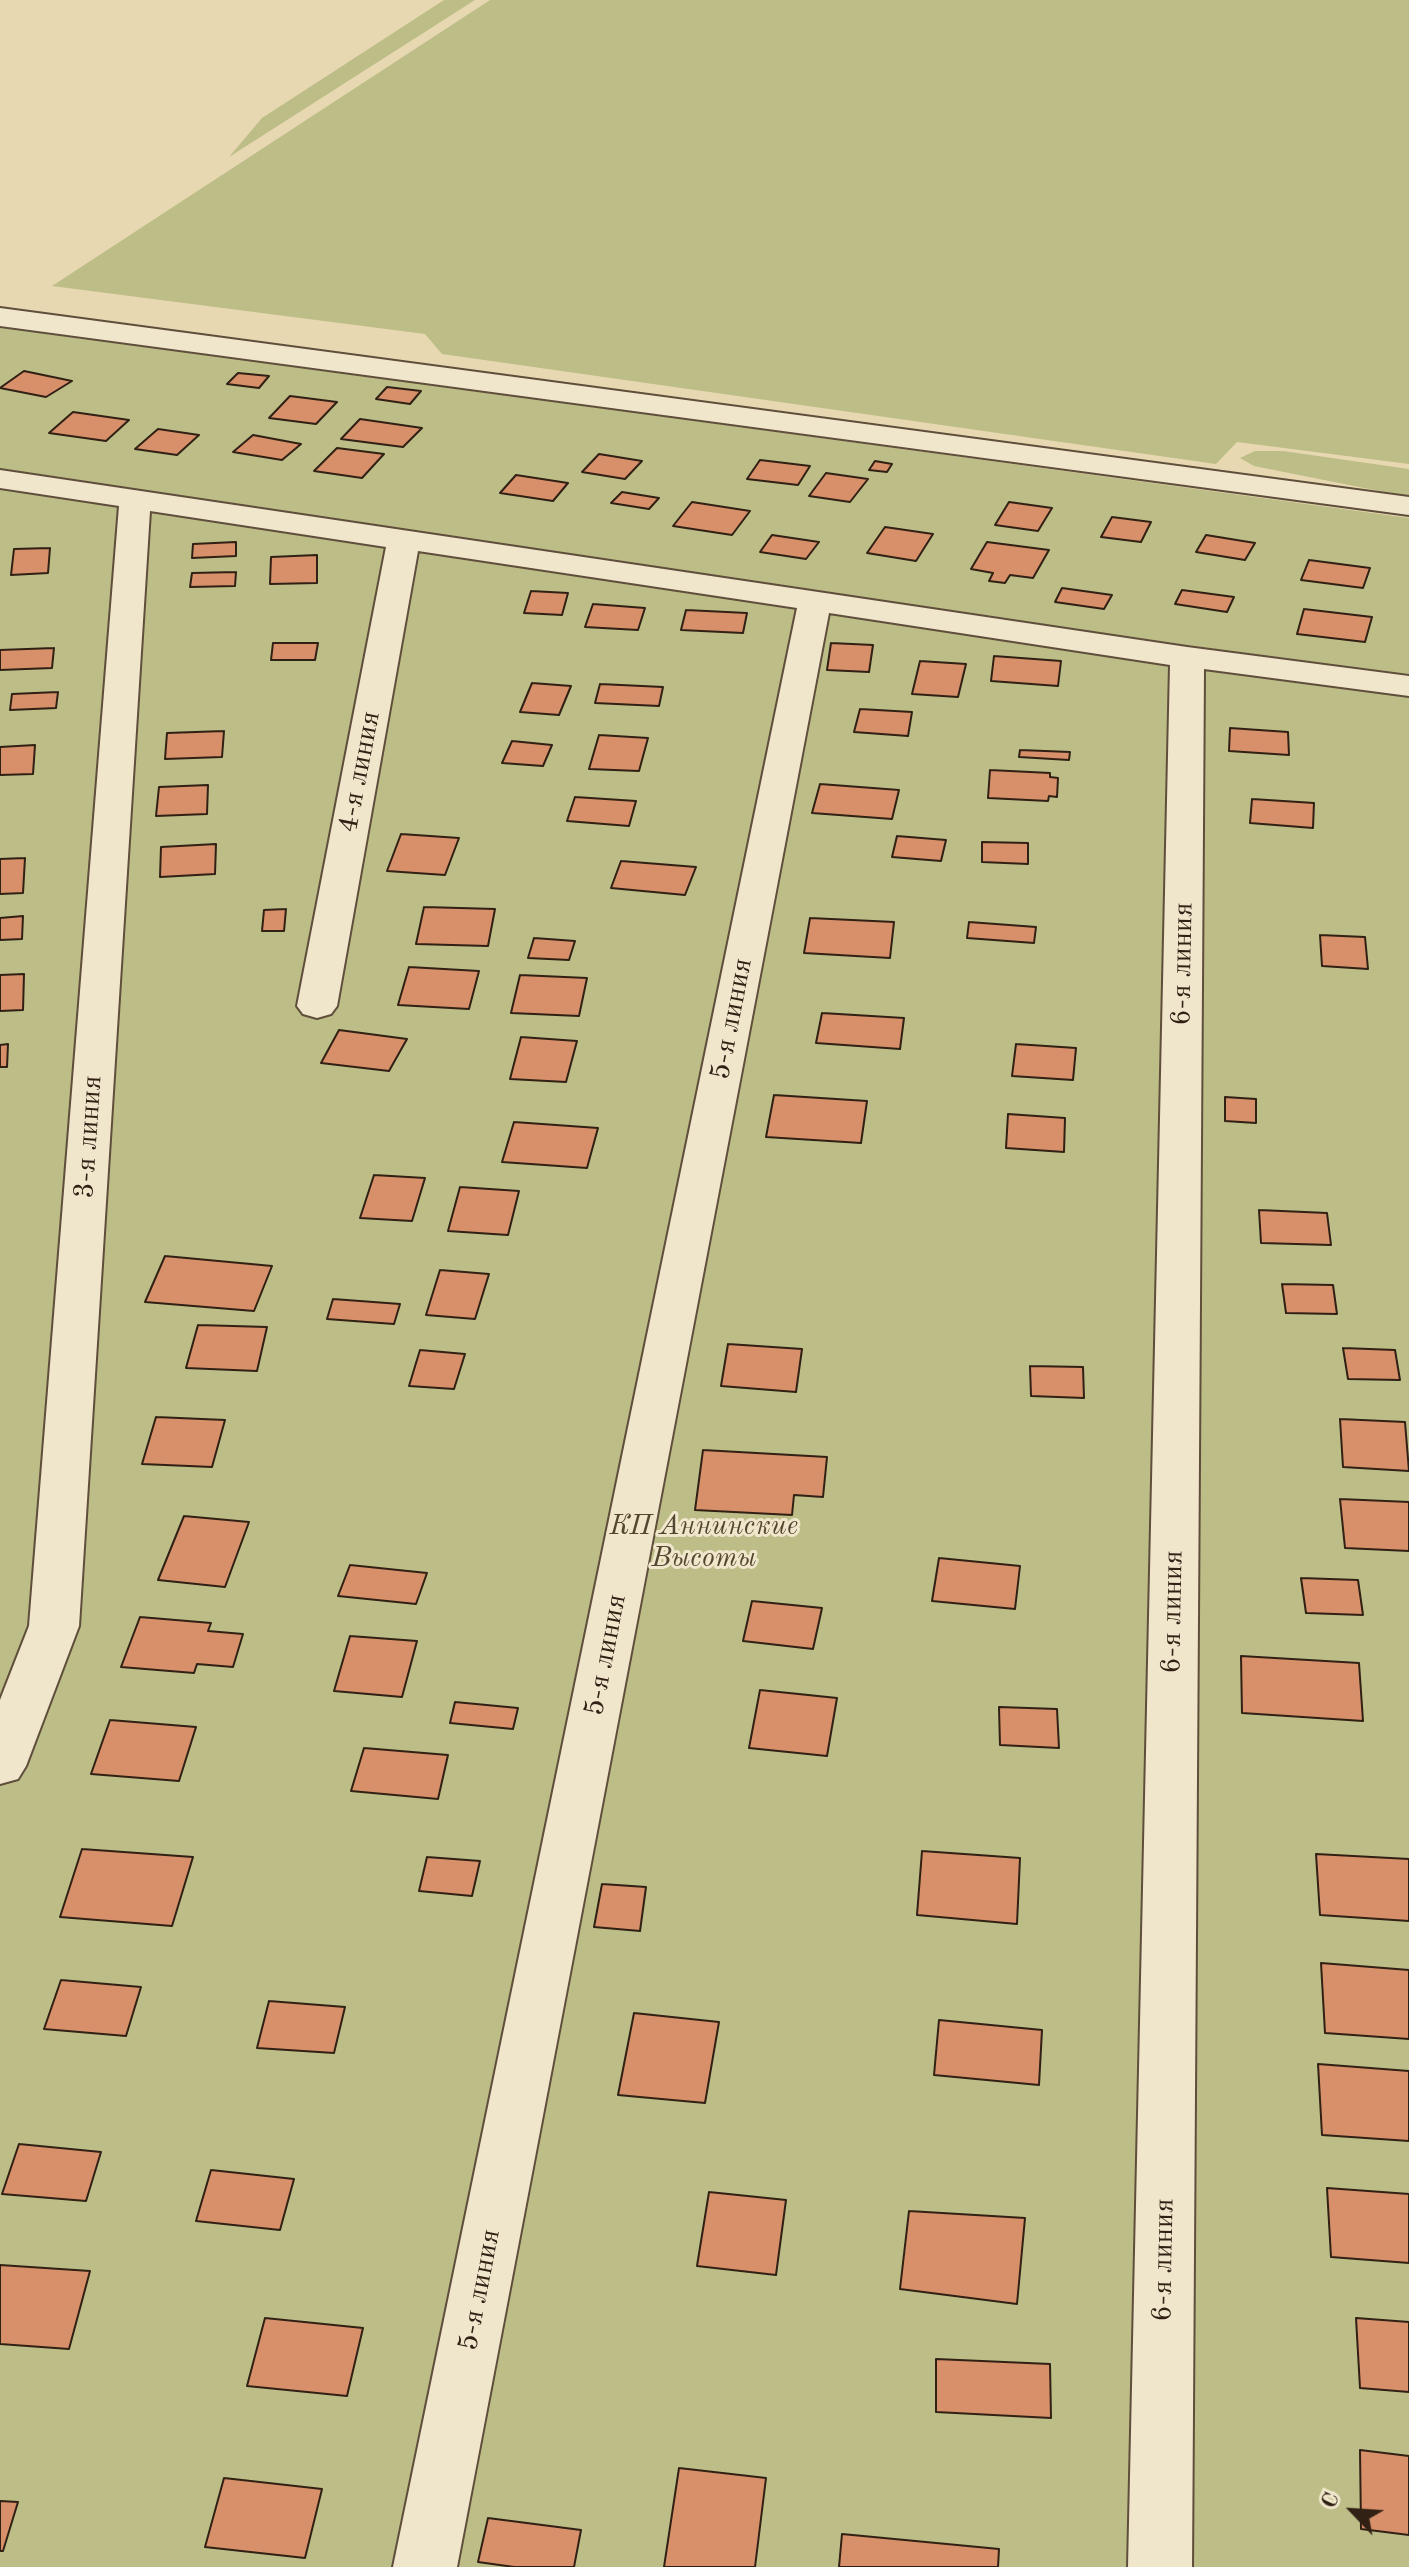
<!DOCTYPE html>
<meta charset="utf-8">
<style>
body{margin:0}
#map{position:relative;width:1409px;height:2567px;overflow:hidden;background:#e8d8b1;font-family:"Old Standard TT",serif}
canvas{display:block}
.north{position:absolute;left:1313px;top:2471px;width:80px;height:80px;-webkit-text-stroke:6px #f0e6cc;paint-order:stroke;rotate:295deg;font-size:22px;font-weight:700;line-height:32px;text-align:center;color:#312014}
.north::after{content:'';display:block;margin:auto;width:28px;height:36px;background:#312014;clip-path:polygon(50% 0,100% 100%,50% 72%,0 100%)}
</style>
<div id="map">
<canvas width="1409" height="2567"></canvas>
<div class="north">С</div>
</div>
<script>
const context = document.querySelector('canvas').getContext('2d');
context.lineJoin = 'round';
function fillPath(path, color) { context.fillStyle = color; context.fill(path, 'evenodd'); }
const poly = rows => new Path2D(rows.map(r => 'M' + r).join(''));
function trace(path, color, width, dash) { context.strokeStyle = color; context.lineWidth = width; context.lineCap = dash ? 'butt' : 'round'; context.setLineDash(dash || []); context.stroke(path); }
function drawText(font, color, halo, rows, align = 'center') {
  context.font = font + ' "Old Standard TT",serif'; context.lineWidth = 6; context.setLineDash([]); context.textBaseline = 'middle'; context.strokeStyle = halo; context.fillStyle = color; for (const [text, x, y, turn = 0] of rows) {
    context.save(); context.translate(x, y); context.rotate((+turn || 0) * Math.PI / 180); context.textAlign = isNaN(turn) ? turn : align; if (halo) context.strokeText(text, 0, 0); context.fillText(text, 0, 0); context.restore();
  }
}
fillPath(poly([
 [444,0,475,0,229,157,262,118],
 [490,0,1409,0,1409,464,1237,442,1216,464,442,354,425,334,52,286],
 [0,326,1409,518,1409,2567,0,2567],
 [1255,451,1283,451,1409,469,1409,497,1254,466,1240,458]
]), '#bcbd87');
const building = poly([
 [24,371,72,381,46,397,0,388,24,371],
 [238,373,269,376,259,388,227,384,238,373],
 [387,387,421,391,410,404,376,399,387,387],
 [290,396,337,402,316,424,269,418,290,396],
 [73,412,129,420,106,441,49,433,73,412],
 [360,419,422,428,403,447,341,439,360,419],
 [158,429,199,435,177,455,135,449,158,429],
 [253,435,301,444,282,460,233,452,253,435],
 [337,448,384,454,362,478,314,471,337,448],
 [599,454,642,461,625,479,582,472,599,454],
 [760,460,810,466,798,485,747,479,760,460],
 [875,461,892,464,887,472,869,470,875,461],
 [826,473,868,479,850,502,809,496,826,473],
 [516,475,568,483,553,501,500,493,516,475],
 [622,492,659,498,649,509,611,503,622,492],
 [692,502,750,511,732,535,673,526,692,502],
 [1009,502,1052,508,1038,531,995,525,1009,502],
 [1112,517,1151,522,1141,542,1101,537,1112,517],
 [885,527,933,534,916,561,867,553,885,527],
 [772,535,819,542,806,559,760,552,772,535],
 [1206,535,1255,543,1245,560,1196,552,1206,535],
 [236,542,236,556,192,558,193,544,236,542],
 [987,542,1049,550,1033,578,1010,575,1005,583,989,581,993,573,971,569,987,542],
 [50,548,48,573,11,575,14,549,50,548],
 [317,555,317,583,270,584,271,557,317,555],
 [1309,560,1370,568,1363,588,1301,580,1309,560],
 [236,572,235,586,190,587,192,573,236,572],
 [1062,588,1112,595,1104,609,1055,602,1062,588],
 [1182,590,1234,597,1227,612,1175,604,1182,590],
 [531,591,568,593,562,615,524,613,531,591],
 [593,604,645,608,638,630,585,627,593,604],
 [1304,609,1372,617,1365,642,1297,634,1304,609],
 [686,610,747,613,743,633,681,630,686,610],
 [273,643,318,643,315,660,271,660,273,643],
 [831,643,873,645,869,672,827,670,831,643],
 [54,648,52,668,0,670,0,650,54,648],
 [994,656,1061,661,1058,686,991,681,994,656],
 [920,661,966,664,958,697,912,694,920,661],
 [532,683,571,686,559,715,520,712,532,683],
 [600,684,663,687,659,706,595,703,600,684],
 [58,692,56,708,10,710,12,694,58,692],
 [860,709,912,712,908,736,854,732,860,709],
 [1230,728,1288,732,1289,755,1229,751,1230,728],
 [224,731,222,757,165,759,167,733,224,731],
 [599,735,648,738,639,771,589,769,599,735],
 [512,741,552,745,543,766,502,763,512,741],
 [35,745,33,774,0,775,0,747,35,745],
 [1020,750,1070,752,1069,760,1019,757,1020,750],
 [990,770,1050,773,1050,777,1058,778,1057,797,1049,796,1048,801,988,798,990,770],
 [820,784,899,790,892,819,812,813,820,784],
 [208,785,207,814,156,816,159,787,208,785],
 [575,797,636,801,629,826,567,821,575,797],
 [1252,799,1314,803,1313,828,1250,823,1252,799],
 [401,834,459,838,445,875,387,871,401,834],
 [897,836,946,840,941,861,892,857,897,836],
 [982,842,1028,843,1028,864,982,862,982,842],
 [216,844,215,874,160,877,161,847,216,844],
 [25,858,23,893,0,894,0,859,25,858],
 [621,861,696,867,685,895,611,888,621,861],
 [424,907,495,909,488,946,416,944,424,907],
 [286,909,284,931,262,931,264,910,286,909],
 [23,916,22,939,0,940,0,918,23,916],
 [810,918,894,922,890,958,804,953,810,918],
 [969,922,1036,927,1034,943,967,938,969,922],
 [1320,935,1365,937,1368,969,1322,966,1320,935],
 [534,938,575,941,569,960,528,958,534,938],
 [409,967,479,971,469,1009,398,1005,409,967],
 [24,974,23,1010,0,1011,0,975,24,974],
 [520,975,587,978,579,1016,511,1013,520,975],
 [822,1013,904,1018,900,1049,816,1043,822,1013],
 [339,1030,407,1039,389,1071,321,1063,339,1030],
 [521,1037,577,1041,566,1082,510,1079,521,1037],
 [8,1044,7,1067,0,1067,0,1045,8,1044],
 [1016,1044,1076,1048,1073,1080,1012,1076,1016,1044],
 [774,1095,867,1101,861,1143,766,1137,774,1095],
 [1225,1097,1256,1099,1256,1123,1225,1121,1225,1097],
 [1008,1114,1065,1118,1064,1152,1006,1148,1008,1114],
 [514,1122,598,1128,587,1168,502,1162,514,1122],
 [374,1175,425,1178,412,1221,360,1218,374,1175],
 [460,1187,519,1191,508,1235,448,1231,460,1187],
 [1259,1210,1327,1213,1331,1245,1261,1243,1259,1210],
 [165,1256,272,1266,254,1311,145,1302,165,1256],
 [440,1270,489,1274,475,1319,426,1315,440,1270],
 [1282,1284,1333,1285,1337,1314,1286,1313,1282,1284],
 [333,1299,400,1304,394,1324,327,1319,333,1299],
 [198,1325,267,1327,257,1371,186,1368,198,1325],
 [728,1344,802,1349,796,1392,721,1386,728,1344],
 [1343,1348,1395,1350,1400,1380,1348,1379,1343,1348],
 [420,1350,465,1354,454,1389,409,1386,420,1350],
 [1030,1366,1083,1367,1084,1398,1031,1396,1030,1366],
 [156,1417,225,1420,212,1467,142,1464,156,1417],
 [1340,1419,1405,1422,1409,1471,1343,1467,1340,1419],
 [703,1450,827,1457,823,1497,794,1495,792,1515,695,1510,703,1450],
 [1340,1499,1409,1502,1409,1551,1345,1548,1340,1499],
 [184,1516,249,1522,225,1587,158,1580,184,1516],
 [939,1558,1020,1566,1015,1609,932,1601,939,1558],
 [350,1565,427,1573,416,1604,338,1596,350,1565],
 [1301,1578,1358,1580,1363,1615,1306,1613,1301,1578],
 [752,1601,822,1608,813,1649,743,1641,752,1601],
 [140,1617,211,1623,208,1631,243,1634,233,1667,197,1664,194,1673,121,1667,140,1617],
 [350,1636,417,1641,402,1697,334,1691,350,1636],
 [1241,1656,1359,1663,1363,1721,1242,1713,1241,1656],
 [760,1690,837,1698,827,1756,749,1748,760,1690],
 [455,1702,518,1708,513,1729,450,1723,455,1702],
 [999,1707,1057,1709,1059,1748,1000,1745,999,1707],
 [110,1720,196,1727,179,1781,91,1774,110,1720],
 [364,1748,448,1755,438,1799,351,1791,364,1748],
 [82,1849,193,1857,172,1926,60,1917,82,1849],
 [922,1851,1020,1858,1017,1924,917,1915,922,1851],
 [1316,1854,1409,1859,1409,1921,1320,1915,1316,1854],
 [427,1857,480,1861,472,1896,419,1891,427,1857],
 [602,1884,646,1887,640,1931,594,1927,602,1884],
 [1321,1963,1409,1970,1409,2039,1325,2033,1321,1963],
 [61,1980,141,1987,126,2036,44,2029,61,1980],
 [269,2001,345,2007,334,2053,257,2048,269,2001],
 [634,2013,719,2022,705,2103,618,2095,634,2013],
 [939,2020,1042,2030,1039,2085,934,2075,939,2020],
 [1318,2064,1409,2071,1409,2141,1322,2135,1318,2064],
 [19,2144,101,2152,86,2201,2,2194,19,2144],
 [211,2170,294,2179,280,2230,196,2221,211,2170],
 [1327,2188,1409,2194,1409,2263,1331,2257,1327,2188],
 [709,2192,786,2200,776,2275,697,2266,709,2192],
 [909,2211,1025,2218,1017,2304,900,2289,909,2211],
 [0,2265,90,2271,69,2349,0,2344,0,2265],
 [265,2318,363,2328,347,2396,247,2386,265,2318],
 [1356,2318,1409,2322,1409,2392,1360,2388,1356,2318],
 [936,2359,1050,2364,1051,2418,936,2412,936,2359],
 [1360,2450,1409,2456,1409,2535,1361,2529,1360,2450],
 [679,2468,766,2478,755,2567,664,2567,679,2468],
 [224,2478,322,2489,305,2558,205,2547,224,2478],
 [0,2501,18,2502,3,2551,0,2551,0,2501],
 [488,2518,581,2530,574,2567,514,2567,478,2562,488,2518],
 [842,2534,999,2549,998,2567,839,2567,842,2534]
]);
fillPath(building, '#d79069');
trace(building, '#312014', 2);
const street = poly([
 [0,308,1409,497,1409,515,0,326,0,308],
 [0,470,1187,647,1409,676,1409,696,1204,669,1192,2567,1128,2567,1170,665,829,613,457,2567,393,2567,797,608,418,551,337,1006,331,1014,317,1018,303,1014,297,1006,386,547,150,511,79,1626,26,1766,18,1779,0,1784,0,1700,29,1626,119,506,0,488,0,470]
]);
trace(street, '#5f4e3b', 4);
fillPath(street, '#f0e6cc');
drawText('28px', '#312014', '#f0e6cc', [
 ["4-я линия",360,772,-79],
 ["6-я линия",1183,964,-89],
 ["5-я линия",732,1019,-79],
 ["3-я линия",89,1137,-86],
 ["6-я линия",1173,1612,-89],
 ["5-я линия",606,1655,-79],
 ["6-я линия",1164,2260,-89],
 ["5-я линия",480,2290,-79]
]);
drawText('italic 28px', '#544731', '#f0e6cc', [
 ["КП Аннинские",704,1527],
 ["Высоты",704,1559]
]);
</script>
